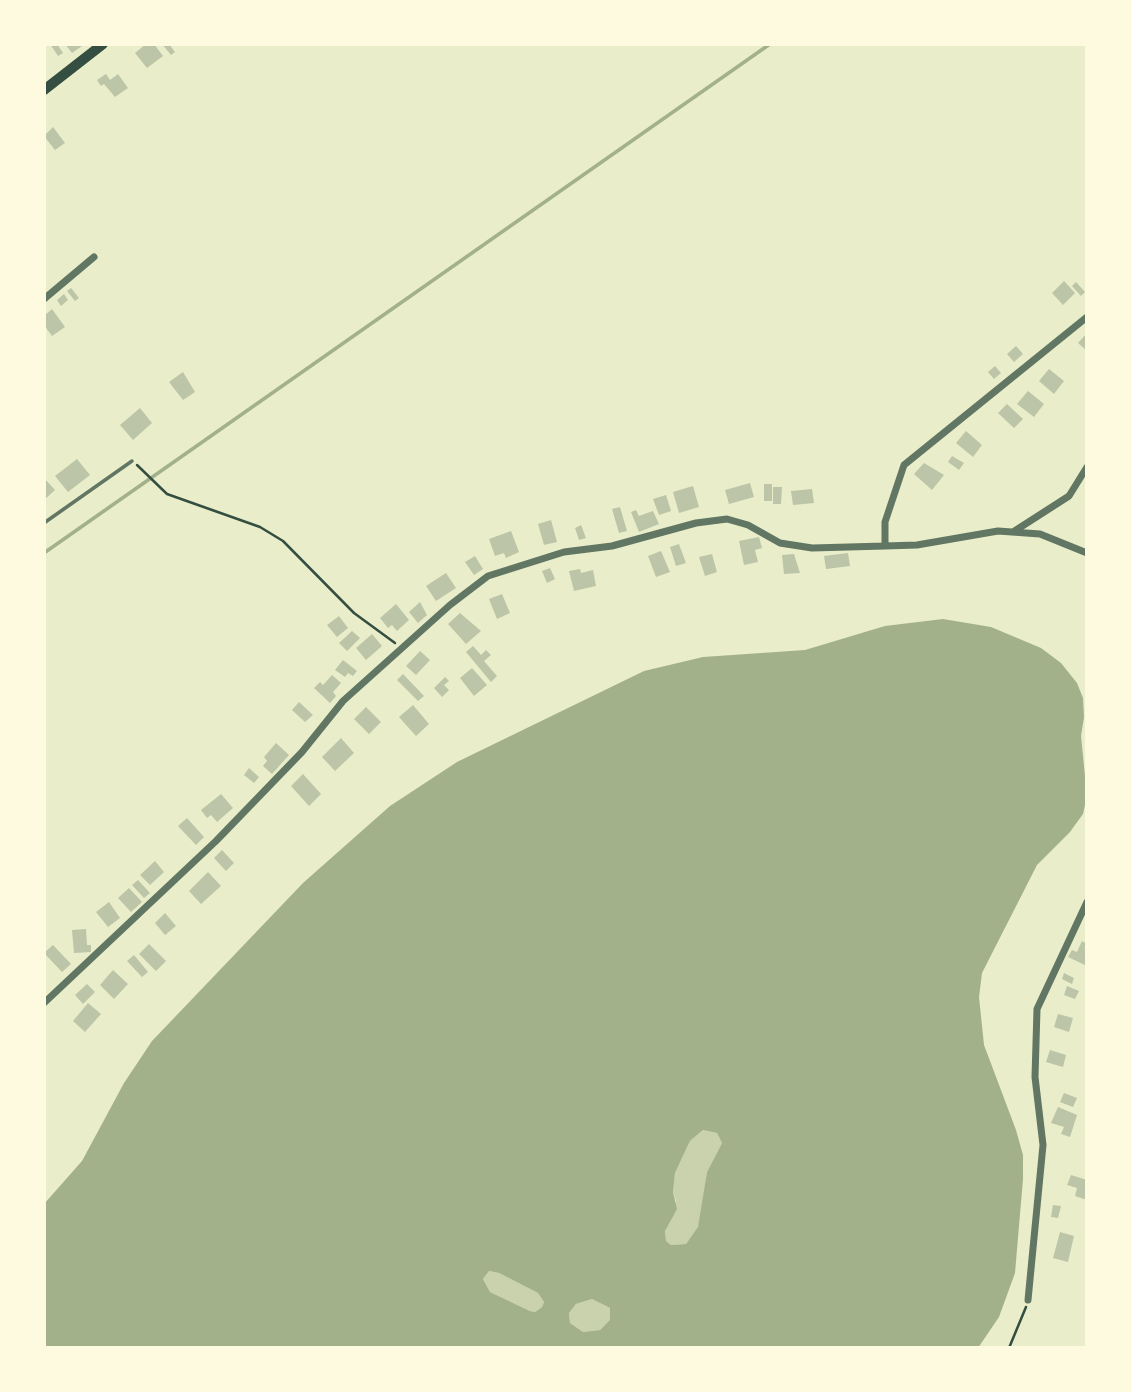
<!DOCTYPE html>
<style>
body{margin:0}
#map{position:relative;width:1131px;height:1392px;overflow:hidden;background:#e9edc9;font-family:"Times New Roman",serif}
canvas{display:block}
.frame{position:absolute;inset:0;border:46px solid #fefae0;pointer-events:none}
</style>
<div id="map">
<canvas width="1131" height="1392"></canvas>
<div class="frame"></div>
</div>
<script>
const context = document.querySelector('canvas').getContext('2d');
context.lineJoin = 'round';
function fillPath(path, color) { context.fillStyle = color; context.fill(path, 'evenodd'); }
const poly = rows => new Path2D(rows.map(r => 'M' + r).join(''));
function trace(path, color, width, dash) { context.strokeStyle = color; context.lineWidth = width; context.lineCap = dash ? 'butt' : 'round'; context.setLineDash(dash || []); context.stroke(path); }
fillPath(poly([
 [703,1130,717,1133,722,1143,707,1172,699,1227,686,1244,671,1245,666,1241,665,1231,676,1201,673,1192,675,1173,690,1141],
 [489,1271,499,1273,538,1293,544,1302,542,1307,535,1312,530,1311,490,1292,483,1279],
 [592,1299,610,1308,610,1321,600,1330,583,1332,570,1323,569,1313,576,1304]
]), '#cad2ad');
fillPath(poly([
 [943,619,991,627,1041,648,1061,663,1077,683,1083,698,1084,717,1081,736,1087,796,1083,814,1070,832,1037,865,982,973,979,997,984,1045,1016,1130,1023,1155,1023,1179,1015,1273,999,1317,978,1348,44,1348,44,1204,82,1161,124,1083,152,1041,303,883,390,806,457,762,644,671,703,657,805,650,885,626],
 [703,1130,717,1133,722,1143,707,1172,698,1227,686,1244,671,1245,666,1241,665,1231,677,1209,673,1192,675,1173,690,1141],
 [489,1271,499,1273,538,1293,544,1302,542,1307,535,1312,530,1311,490,1292,483,1279],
 [592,1299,610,1308,610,1320,600,1330,583,1332,570,1323,569,1313,576,1304]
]), '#a3b18a');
trace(poly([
 [44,553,770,44]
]), '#a3b18a', 3.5);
fillPath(poly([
 [50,44,57,44,63,53,58,56],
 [65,44,81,44,82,46,72,53],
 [146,44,154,44,163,56,147,68,135,53],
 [162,44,169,44,175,52,171,55],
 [106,74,110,80,118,74,128,88,115,97,104,84,101,86,97,80],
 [53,127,65,143,55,150,44,136],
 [1064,281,1075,293,1063,305,1052,293],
 [1076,282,1085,292,1081,296,1072,286],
 [71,288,79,298,75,301,67,291],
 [64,294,68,300,61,306,57,300],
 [52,309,65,327,52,336,44,325,44,316],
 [1087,333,1087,351,1078,343],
 [1016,346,1023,354,1014,362,1007,354],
 [995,366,1001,373,994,379,988,372],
 [1049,369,1064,381,1054,394,1039,381],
 [183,372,195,392,183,400,169,382],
 [1028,391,1044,404,1034,417,1017,404],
 [1007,404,1023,419,1014,428,998,413],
 [140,408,152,423,133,440,120,425],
 [966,431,982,445,973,457,956,443],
 [952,456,964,463,959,470,948,462],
 [77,459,90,475,68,492,55,476],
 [924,463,944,475,932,490,914,474],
 [44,478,55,490,44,500],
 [750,483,754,497,729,504,725,490],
 [764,484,772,484,772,501,764,501],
 [693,486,699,507,679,513,673,492],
 [773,487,782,487,781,504,773,504],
 [812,489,814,503,793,505,791,491],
 [666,495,671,511,659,515,653,499],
 [620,507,627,531,619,533,612,509],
 [636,510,639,516,653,511,659,524,639,532,631,512],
 [551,520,557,542,544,545,538,524],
 [581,525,586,538,579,540,575,528],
 [511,531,519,552,506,558,504,553,495,556,489,539],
 [759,537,762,548,755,550,758,562,744,565,739,541],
 [679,544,686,563,676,566,670,547],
 [661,551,670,572,656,577,648,556],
 [848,553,850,566,826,569,824,556],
 [712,554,717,572,705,576,699,557],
 [794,554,800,573,784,574,782,555],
 [475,556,483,569,474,575,465,562],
 [550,568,555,579,547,583,542,571],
 [580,569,581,573,593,570,596,586,574,591,569,571],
 [446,573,456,588,436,601,426,586],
 [502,594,510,613,497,619,489,599],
 [420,602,427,615,418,623,409,612],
 [396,604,409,620,397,631,392,625,388,628,380,618],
 [460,613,481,631,466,644,448,624],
 [339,616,348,628,337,637,327,625],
 [352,631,360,638,347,651,339,643],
 [372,634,382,646,366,660,356,648],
 [473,646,481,655,486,650,491,655,484,661,497,676,491,682,466,652],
 [420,651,430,660,416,675,406,666],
 [343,660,357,671,353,676,348,673,345,677,335,670],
 [472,668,487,685,474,696,460,678],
 [403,674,424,696,418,701,397,680],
 [332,675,341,683,333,692,336,696,330,703,314,688,320,682,323,685],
 [445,677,449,681,444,685,449,690,442,697,434,688],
 [299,702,313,715,305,722,292,710],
 [413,705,429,724,416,736,399,717],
 [366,707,381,722,369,734,354,719],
 [341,738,354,753,335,771,322,757],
 [276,743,289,755,272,774,263,766,267,761,264,757],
 [249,768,259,777,254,783,244,775],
 [303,774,321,794,309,806,291,786],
 [221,794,233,808,217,822,211,815,207,818,201,810],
 [187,818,204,837,196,845,178,826],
 [222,850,234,863,226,871,214,858],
 [155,861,164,872,150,885,140,875],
 [208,872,221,886,201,904,189,891],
 [138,880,150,893,144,898,132,885],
 [129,888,142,902,131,912,118,898],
 [109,902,120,918,108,927,96,912],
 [165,913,176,926,165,935,155,923],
 [86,929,87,945,91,945,91,952,74,953,72,930],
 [1082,941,1087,944,1087,966,1068,957,1072,950,1077,952],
 [149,944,166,961,156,971,139,954],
 [53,945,71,964,62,972,44,953],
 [134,955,148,972,142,977,127,961],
 [113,970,128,984,114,999,100,985],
 [1064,973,1074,978,1072,984,1062,979],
 [87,984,95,992,83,1004,75,995],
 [1067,986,1079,991,1075,999,1064,995],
 [88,1003,101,1014,85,1032,73,1021],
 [1058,1014,1073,1018,1069,1032,1054,1027],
 [1050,1050,1066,1055,1063,1067,1046,1062],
 [1064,1093,1077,1098,1073,1107,1060,1102],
 [1058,1107,1077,1115,1070,1137,1061,1134,1064,1127,1051,1123],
 [1071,1175,1087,1180,1087,1200,1075,1196,1077,1188,1067,1185],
 [1053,1205,1061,1206,1058,1218,1051,1217],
 [1060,1232,1074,1236,1068,1262,1053,1258]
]), '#bcc5a7');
trace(poly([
 [137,465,167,494,260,527,283,541,354,613,395,643],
 [1009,1348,1026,1307]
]), '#344e41', 2.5);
trace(poly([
 [44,523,132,461]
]), '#617663', 3.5);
trace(poly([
 [44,299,94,257],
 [1013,532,1069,496,1087,467],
 [885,546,917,545,998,531,1040,534,1087,553],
 [44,1003,216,841,302,752,343,701,450,605,488,576,564,552,612,546,696,523,727,519,748,525,780,543,812,548,885,546,885,522,904,465,1087,317],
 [1028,1300,1043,1145,1035,1077,1037,1009,1087,902]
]), '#617663', 7);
trace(poly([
 [44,90,103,44]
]), '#344e41', 10);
</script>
